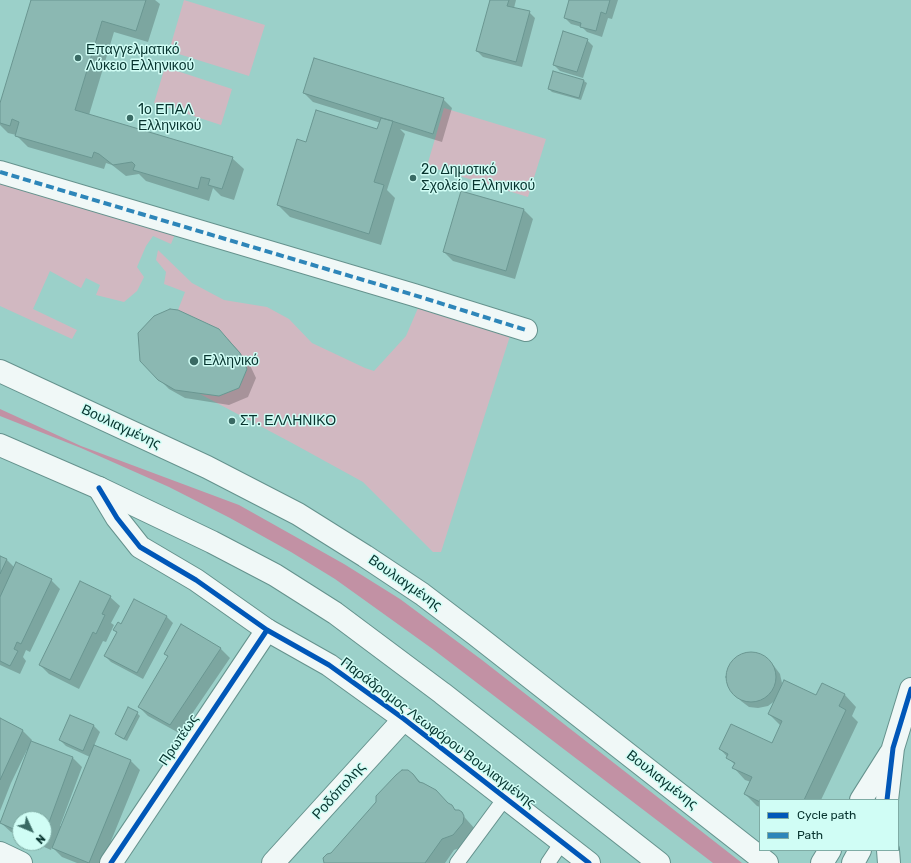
<!DOCTYPE html>
<meta charset="utf-8">
<style>
body{margin:0}
#map{position:relative;width:911px;height:863px;overflow:hidden;background:#9bd0c9;font-family:Rubik,sans-serif}
canvas{display:block}
.legend{position:absolute;left:759px;top:799px;width:140px;height:52px;box-sizing:border-box;background:#d0fdf5;border:1px solid #7faca5;margin:0;padding:5px 7px;list-style:none;font-size:12px;color:#06332e}
.legend li{display:flex;align-items:center;gap:8px;height:20px}
.legend b{width:20px;border:1px solid #7faca5}
.north{position:absolute;left:12px;top:811px;width:40px;height:40px;box-sizing:border-box;background:#d0fdf5;border:1px solid #7faca5;border-radius:50%;rotate:134deg;font-size:11px;font-weight:700;line-height:16px;text-align:center;color:#06332e}
.north::after{content:'';display:block;margin:auto;width:14px;height:18px;background:#3a6a64;clip-path:polygon(50% 0,100% 100%,50% 72%,0 100%)}
</style>
<div id="map">
<canvas width="911" height="863"></canvas>
<ul class="legend">
<li><b style="height:5px;background:#0057b8"></b>Cycle path</li>
<li><b style="height:5px;background:#2e86b9"></b>Path</li>
</ul>
<div class="north">N</div>
</div>
<script>
const context = document.querySelector('canvas').getContext('2d');
context.lineJoin = 'round';
function fillPath(path, color) { context.fillStyle = color; context.fill(path, 'evenodd'); }
const poly = rows => new Path2D(rows.map(r => 'M' + r).join(''));
function trace(path, color, width, dash) { context.strokeStyle = color; context.lineWidth = width; context.lineCap = dash ? 'butt' : 'round'; context.setLineDash(dash || []); context.stroke(path); }
function drawText(font, color, halo, rows, align = 'center') {
  context.font = font + ' Rubik,sans-serif'; context.lineWidth = 3; context.setLineDash([]); context.textBaseline = 'middle'; context.strokeStyle = halo; context.fillStyle = color; for (const [text, x, y, turn = 0] of rows) {
    context.save(); context.translate(x, y); context.rotate((+turn || 0) * Math.PI / 180); context.textAlign = isNaN(turn) ? turn : align; if (halo) context.strokeText(text, 0, 0); context.fillText(text, 0, 0); context.restore();
  }
}
fillPath(poly([
 [184,0,265,25,249,76,169,51],
 [165,67,232,89,221,125,154,103],
 [444,108,546,139,528,197,427,166],
 [0,183,175,234,171,244,153,236,146,246,137,267,144,277,137,291,124,302,96,295,100,285,86,278,81,288,50,271,33,309,77,330,72,339,0,306],
 [158,250,192,283,224,300,267,307,289,319,312,343,365,368,374,371,406,336,418,308,510,336,441,552,433,552,363,482,292,443,200,394,219,396,239,388,247,369,240,353,219,329,178,310,185,292,164,284,166,272,156,260]
]), '#d1b8c1');
fillPath(poly([
 [0,409,81,446,239,505,344,564,400,599,482,660,742,863,713,863,434,650,335,579,291,552,230,518,169,487,81,448,0,416]
]), '#c291a4');
fillPath(poly([
 [32,0,155,0,160,4,148,42,114,32,89,115,232,158,244,169,234,200,221,196,213,188,209,201,146,181,139,174,126,176,112,165,106,163,104,169,28,147,16,135,8,133,0,125,0,106],
 [491,0,516,0,514,8,529,12,535,18,522,67,483,57,477,51],
 [570,0,618,0,612,19,608,18,602,37,587,32,582,27,571,24,565,18],
 [587,40,593,46,583,78,560,71,554,65],
 [584,81,587,83,581,100,552,92,549,89],
 [304,93,443,99,452,108,442,142,400,129,405,134,387,190,395,198,381,245,290,217,278,205,307,143,378,131,381,123,313,102],
 [462,192,524,210,533,219,515,279,453,261,444,252],
 [228,339,249,363,256,378,248,397,229,405,185,398,169,389,159,379],
 [0,557,7,560,15,568,51,580,60,589,30,652,26,650,23,657,26,661,20,674,0,665],
 [81,582,110,597,120,606,111,623,114,625,106,642,103,641,79,689,49,674,40,665],
 [135,600,167,617,173,623,143,679,111,662,105,656,117,633,114,630,122,626],
 [182,625,221,649,230,658,179,733,148,716,139,707,169,657,165,654],
 [750,653,760,655,768,660,774,666,780,674,782,683,781,688,816,697,845,695,856,707,852,716,858,722,821,800,760,800,760,807,757,806,745,794,751,782,745,780,734,768,735,765,720,749,773,744,781,726,769,714,776,700,768,706,758,708,749,707,741,701,729,687,727,678,729,669,734,661,741,655],
 [137,713,140,716,127,741,119,737,116,734],
 [70,716,94,726,100,732,94,746,131,761,140,770,102,863,77,863,62,857,52,847,51,850,35,843,44,843,44,819,20,819,20,836,11,832,1,823,28,750,27,750,11,783,0,811,0,720,23,731,32,740,30,742,73,758,82,767,60,826,62,826,90,757,66,746,60,740],
 [413,774,422,784,457,811,459,811,475,829,465,846,454,850,445,863,325,863,332,854]
]), '#0003');
const building = poly([
 [31,0,146,0,136,31,102,21,75,110,233,157,222,189,208,185,210,179,201,177,198,189,133,170,135,165,132,162,113,165,99,154,94,152,92,158,15,136,19,122,12,119,10,126,0,123,0,103,31,0],
 [490,0,509,0,507,6,530,11,516,62,476,51,490,0],
 [569,0,610,0,606,14,601,12,596,31,580,27,581,23,564,18,569,0],
 [563,31,588,39,577,72,553,65,563,31],
 [314,58,444,98,433,134,303,93,314,58],
 [553,71,584,80,579,98,548,89,553,71],
 [316,110,377,129,381,118,393,121,374,182,384,185,369,234,277,205,297,139,306,142,316,110],
 [461,191,524,209,506,271,443,252,461,191],
 [170,309,178,310,219,329,231,343,240,353,247,369,239,388,219,396,175,390,158,380,140,361,138,333,154,316,170,309],
 [0,556,7,559,0,574,0,556],
 [16,562,52,579,21,644,17,642,14,649,18,651,10,666,0,661,0,597,16,562],
 [80,581,111,596,102,614,105,615,96,634,93,632,70,680,39,665,80,581],
 [134,599,167,616,137,673,104,656,117,632,113,630,118,622,121,624,134,599],
 [181,624,221,648,170,725,138,707,168,656,164,654,181,624],
 '726 677a25 25 0 1 1 50 0a25 25 0 1 1-50 0Z',
 [784,680,816,695,822,683,845,694,839,706,846,710,804,800,760,800,760,802,744,794,752,777,732,768,735,763,726,758,728,754,719,749,731,724,772,743,782,721,768,714,784,680],
 [128,707,138,712,124,739,115,734,128,707],
 [70,715,94,725,83,751,59,740,70,715],
 [0,718,23,730,0,780,0,718],
 [31,741,73,757,44,836,44,819,20,819,20,832,0,823,31,741],
 [94,745,131,760,89,863,52,848,94,745],
 [402,770,408,770,413,774,419,782,423,783,436,790,448,803,452,805,455,810,459,810,462,812,464,816,463,823,453,835,442,839,425,863,324,863,323,858,327,854,331,853,376,802,376,796,396,775,402,770]
]);
fillPath(building, '#8bb8b2');
trace(building, '#6a9691', 1);
const lane = poly([
 [457,863,505,798],
 [548,863,562,842]
]);
const street = poly([
 [0,172,414,295,526,330],
 [861,800,890,754],
 [887,800,893,748,911,689],
 [0,853,21,863],
 [111,863,267,630],
 [273,863,404,719],
 [822,863,830,850],
 [853,863,860,850]
]);
const secondary = poly([
 [99,488,117,518,140,547,196,580,267,630,329,665,404,719,589,863]
]);
const primary = poly([
 [0,371,207,467,298,514,365,556,422,594,476,635,767,863],
 [0,445,99,488,212,542,275,575,335,613,442,693,659,863],
 [888,850,889,863]
]);
trace(lane, '#65928d', 16);
trace(street, '#65928d', 24);
trace(secondary, '#65928d', 24);
trace(primary, '#65928d', 24);
trace(lane, '#f0f8f7', 14);
trace(street, '#f0f8f7', 22);
trace(secondary, '#f0f8f7', 22);
trace(primary, '#f0f8f7', 22);
trace(poly([
 [0,172,414,295,526,330]
]), '#2e86b9', 4, [8, 4]);
trace(poly([
 [99,488,117,518,140,547,196,580,267,630,329,665,404,719,589,863],
 [887,800,893,748,911,689],
 [111,863,267,630]
]), '#0057b8', 5);
for (const [x, y, r, color] of [
 [78,58,4,"#3a6a64"],
 [130,118,4,"#3a6a64"],
 [413,178,4,"#3a6a64"],
 [194,361,5,"#3a6a64"],
 [232,421,4,"#3a6a64"]
]) { const dot = new Path2D(); dot.arc(x, y, r, 0, 2 * Math.PI); context.fillStyle = color; context.fill(dot); trace(dot, '#d0fdf5', 1.5); }
drawText('14px', '#06332e', '#d0fdf5', [
 ["Επαγγελματικό",86,50],
 ["Λύκειο Ελληνικού",86,66],
 ["1ο ΕΠΑΛ",138,110],
 ["Ελληνικού",138,126],
 ["2ο Δημοτικό",421,170],
 ["Σχολείο Ελληνικού",421,186],
 ["Ελληνικό",203,361],
 ["ΣΤ. ΕΛΛΗΝΙΚΟ",240,421]
], 'left');
drawText('14px', '#06332e', '#d0fdf5', [
 ["Βουλιαγμένης",121,427,25],
 ["Βουλιαγμένης",405,583,35],
 ["Παράδρομος Λεωφόρου Βουλιαγμένης",438,733,37],
 ["Πρωτέως",179,740,-56],
 ["Βουλιαγμένης",662,780,38],
 ["Ροδόπολης",339,791,-48]
]);
</script>
